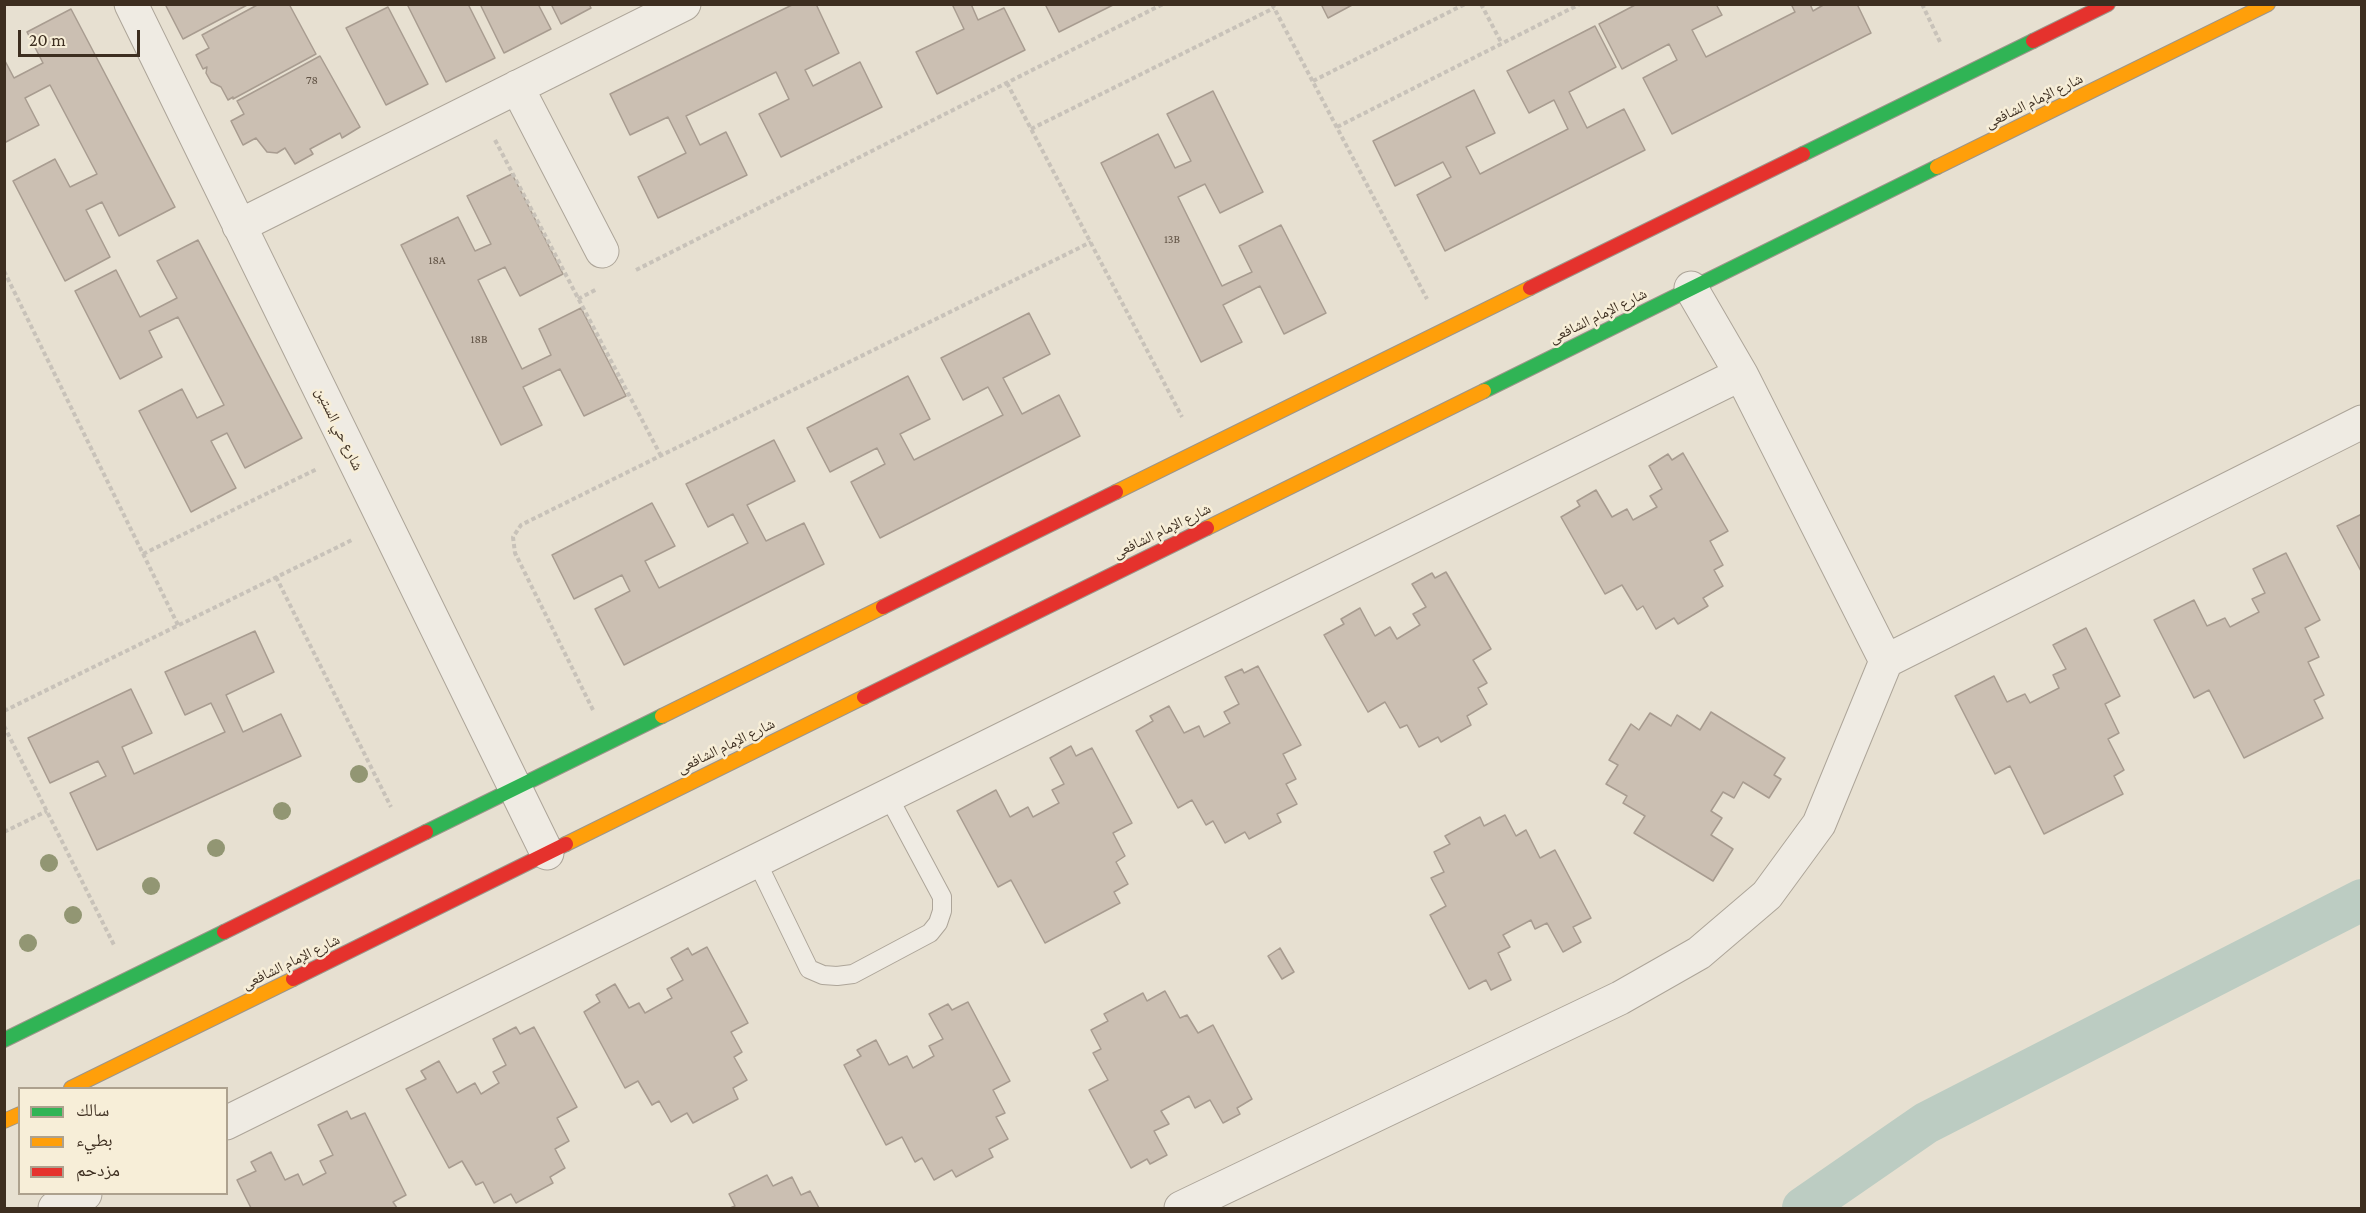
<!DOCTYPE html>
<meta charset="utf-8">
<style>
body{margin:0}
#map{position:relative;width:2366px;height:1213px;overflow:hidden;background:#e7e0d1;font-family:"Crimson Pro","Noto Naskh Arabic",serif}
canvas{display:block}
.frame{position:absolute;inset:0;border:6px solid #3d2e20;pointer-events:none}
.legend{position:absolute;left:18px;top:1087px;width:210px;height:108px;box-sizing:border-box;background:#f7eed8;border:2px solid #ada18e;margin:0;padding:8px 10px;list-style:none;font-size:18px;color:#3d2e20}
.legend li{display:flex;align-items:center;gap:12px;height:30px}
.legend b{width:30px;border:2px solid #ada18e}
.scale{position:absolute;left:18px;top:30px;width:122px;height:27px;box-sizing:border-box;border:3px solid #3d2e20;border-top:0;padding-left:8px;font-size:18px;line-height:21px;white-space:nowrap;color:#3d2e20;-webkit-text-stroke:4px #f7eed8;paint-order:stroke}
</style>
<div id="map">
<canvas width="2366" height="1213"></canvas>
<div class="frame"></div>
<ul class="legend">
<li><b style="height:8px;background:#30b455"></b>سالك</li>
<li><b style="height:8px;background:#ff9f0a"></b>بطيء</li>
<li><b style="height:8px;background:#e5322d"></b>مزدحم</li>
</ul>
<div class="scale">20 m</div>
</div>
<script>
const context = document.querySelector('canvas').getContext('2d');
context.lineJoin = 'round';
const poly = rows => new Path2D(rows.map(r => 'M' + r).join(''));
function trace(path, color, width, dash) { context.strokeStyle = color; context.lineWidth = width; context.lineCap = dash ? 'butt' : 'round'; context.setLineDash(dash || []); context.stroke(path); }
function fillPath(path, color) { context.fillStyle = color; context.fill(path, 'evenodd'); }
function drawText(font, color, halo, rows, align = 'center') {
  context.font = font + ' "Crimson Pro","Noto Naskh Arabic",serif'; context.lineWidth = 5; context.setLineDash([]); context.textBaseline = 'middle'; context.strokeStyle = halo; context.fillStyle = color; for (const [text, x, y, turn = 0] of rows) {
    context.save(); context.translate(x, y); context.rotate((+turn || 0) * Math.PI / 180); context.textAlign = isNaN(turn) ? turn : align; if (halo) context.strokeText(text, 0, 0); context.fillText(text, 0, 0); context.restore();
  }
}
trace(poly([
 [1803,1208,1926,1123,2362,900]
]), '#bcccc2', 42);
const building = poly([
 [165,4,249,4,183,39,165,4],
 [259,4,289,4,316,54,233,99,233,97,228,100,221,87,211,82,206,73,207,67,203,69,196,55,209,48,202,35,259,4],
 [407,4,468,4,495,58,446,82,407,4],
 [480,4,538,4,551,29,504,53,480,4],
 [551,4,589,4,591,8,561,24,551,4],
 [794,4,816,4,839,53,805,70,813,86,860,62,882,107,781,157,759,114,789,99,776,72,686,116,700,145,726,132,747,175,658,218,638,177,686,153,668,117,630,135,610,94,794,4],
 [952,4,971,4,978,20,1004,8,1025,50,937,94,916,52,964,29,952,4],
 [1045,4,1115,4,1059,32,1045,4],
 [1321,4,1354,4,1328,18,1321,4],
 [1637,4,1716,4,1722,15,1692,30,1706,57,1795,12,1791,4,1810,4,1813,11,1825,4,1857,4,1871,33,1672,134,1643,78,1677,60,1669,44,1622,69,1599,24,1637,4],
 [388,7,428,84,386,105,346,28,388,7],
 [71,9,175,207,119,236,102,202,86,210,110,257,65,281,13,181,55,159,70,187,97,174,50,85,25,98,39,125,4,143,4,59,14,78,43,63,27,32,71,9],
 [1595,26,1616,67,1569,92,1587,128,1624,109,1645,150,1445,251,1417,195,1451,177,1443,162,1395,186,1373,141,1474,90,1495,133,1466,147,1480,174,1568,129,1554,100,1529,113,1507,71,1595,26],
 [320,56,360,127,342,138,340,133,310,149,313,154,295,164,285,148,277,153,267,152,256,138,243,145,231,121,244,114,237,101,320,56],
 [1213,91,1263,192,1220,213,1205,184,1178,197,1222,286,1252,272,1239,246,1281,225,1326,313,1284,334,1260,286,1223,305,1242,342,1201,362,1101,163,1158,134,1175,168,1191,161,1167,114,1213,91],
 [512,174,563,274,520,296,505,267,478,280,522,369,551,355,539,329,581,308,626,396,584,416,560,369,523,387,542,425,501,445,401,245,458,217,475,251,491,244,467,196,512,174],
 [198,240,302,438,245,468,227,433,211,441,236,488,191,512,139,411,182,389,197,418,224,405,178,317,149,331,162,357,120,379,75,291,116,270,140,317,177,298,157,261,198,240],
 [1029,313,1050,354,1003,378,1022,414,1059,395,1080,436,880,538,851,482,885,464,877,448,830,472,807,428,908,376,930,419,900,434,914,460,1003,415,988,387,963,400,941,358,1029,313],
 [774,440,795,481,747,505,766,541,804,523,824,564,624,665,595,609,630,591,622,575,574,599,552,555,652,503,675,546,645,561,659,588,748,543,733,514,708,527,686,484,774,440],
 [1683,453,1728,531,1710,541,1723,565,1714,570,1723,586,1703,598,1708,606,1678,624,1674,618,1656,629,1643,606,1637,610,1622,585,1605,594,1561,517,1580,506,1577,501,1596,490,1612,517,1627,509,1633,520,1657,507,1650,496,1662,489,1649,466,1668,454,1672,460,1683,453],
 [2362,514,2362,573,2337,526,2362,514],
 [2286,553,2320,620,2305,628,2319,657,2308,662,2324,695,2314,700,2323,718,2244,758,2209,690,2194,698,2154,620,2194,600,2207,626,2225,618,2230,627,2259,612,2252,599,2265,593,2253,569,2286,553],
 [1446,572,1491,649,1473,660,1487,683,1478,688,1487,704,1467,716,1471,725,1441,742,1438,737,1419,747,1407,725,1400,728,1385,702,1368,712,1324,635,1344,624,1341,619,1360,608,1375,636,1390,627,1397,639,1420,625,1413,614,1426,607,1412,584,1432,573,1435,578,1446,572],
 [2086,628,2120,696,2105,704,2119,733,2108,739,2124,770,2114,776,2123,794,2044,834,2010,766,1995,774,1955,696,1994,676,2007,702,2025,694,2030,703,2059,688,2053,675,2066,669,2053,645,2086,628],
 [255,631,274,672,226,695,243,732,281,714,301,756,97,850,70,793,106,776,98,761,50,783,28,738,131,689,152,733,122,747,134,774,225,732,211,703,185,715,165,672,255,631],
 [1258,666,1301,745,1283,754,1296,779,1286,784,1297,804,1277,814,1281,822,1249,839,1245,832,1225,843,1213,821,1206,825,1192,800,1178,808,1136,731,1153,721,1150,716,1169,706,1184,733,1199,726,1204,737,1230,723,1224,712,1239,704,1225,677,1242,669,1244,673,1258,666],
 [1711,712,1785,758,1774,775,1781,779,1769,798,1743,782,1734,798,1723,792,1711,811,1722,818,1711,835,1733,849,1713,881,1634,833,1645,816,1623,803,1627,796,1606,784,1618,765,1609,760,1631,724,1639,730,1650,713,1671,726,1677,715,1700,730,1711,712],
 [1071,746,1076,756,1092,748,1132,823,1113,833,1125,856,1116,862,1128,884,1114,892,1120,903,1045,943,1011,880,998,887,957,811,996,790,1010,817,1028,807,1033,817,1059,803,1052,790,1064,784,1050,758,1071,746],
 [1505,815,1516,836,1526,830,1540,858,1555,850,1591,918,1573,927,1581,942,1563,952,1547,923,1535,929,1531,920,1503,935,1510,947,1498,953,1511,980,1491,990,1486,980,1469,989,1430,915,1446,906,1431,878,1444,872,1434,852,1450,844,1445,836,1480,817,1484,826,1505,815],
 [707,947,748,1023,731,1032,742,1052,734,1057,747,1080,733,1088,738,1099,693,1123,687,1113,671,1122,659,1101,652,1105,638,1081,625,1088,584,1012,600,1002,596,995,615,984,629,1008,639,1003,645,1013,672,998,667,989,683,980,671,958,688,948,692,955,707,947],
 [1280,948,1294,972,1282,979,1268,956,1280,948],
 [1165,991,1180,1018,1187,1015,1198,1033,1213,1025,1252,1099,1237,1108,1240,1114,1223,1123,1210,1100,1195,1108,1189,1096,1161,1111,1169,1124,1154,1131,1167,1155,1150,1164,1147,1159,1131,1168,1089,1090,1108,1080,1093,1053,1101,1049,1091,1030,1108,1021,1104,1014,1143,993,1147,1001,1165,991],
 [968,1002,1010,1081,993,1090,1005,1113,996,1117,1008,1139,989,1149,993,1157,956,1177,952,1170,934,1180,922,1158,915,1162,902,1137,886,1145,844,1065,861,1056,857,1050,876,1040,889,1065,907,1056,913,1068,934,1056,929,1046,943,1039,929,1014,948,1004,952,1010,968,1002],
 [516,1027,520,1034,534,1027,577,1107,557,1118,569,1141,555,1149,565,1168,550,1177,553,1183,516,1203,511,1194,494,1203,483,1182,476,1185,462,1161,449,1168,406,1089,426,1079,421,1071,439,1061,457,1093,475,1083,481,1094,499,1083,493,1072,506,1065,493,1039,516,1027],
 [347,1111,351,1119,365,1113,406,1195,393,1202,397,1208,251,1208,237,1180,256,1171,251,1162,271,1152,285,1180,298,1174,303,1185,326,1173,320,1161,333,1155,318,1125,347,1111],
 [767,1175,773,1186,792,1177,801,1195,810,1191,819,1208,730,1208,735,1206,729,1194,767,1175]
]);
fillPath(building, '#cbbfb2');
trace(building, '#a89c90', 1.5);
const lane = poly([
 [756,860,809,969,823,975,837,976,853,974,930,933,938,923,942,911,942,897,888,796]
]);
const street = poly([
 [131,4,547,853],
 [517,87,602,251],
 [239,226,684,4],
 [1691,288,1741,374,1886,661],
 [226,1123,1741,374],
 [55,1208,85,1194],
 [1181,1208,1620,998,1699,953,1767,895,1819,824,1886,661,2362,422]
]);
const fast = poly([
 [1803,154,2033,41],
 [1484,391,1937,167],
 [426,832,662,716],
 [4,1040,224,932]
]);
const slow = poly([
 [1937,167,2268,4],
 [1116,492,1530,288],
 [1207,528,1484,391],
 [662,716,883,607],
 [566,844,864,697],
 [71,1088,293,979],
 [4,1121,20,1114]
]);
const jam = poly([
 [2033,41,2108,4],
 [1530,288,1803,154],
 [883,607,1116,492],
 [864,697,1207,528],
 [224,932,426,832],
 [293,979,566,844]
]);
trace(lane, '#ada599', 20);
trace(street, '#ada599', 35);
trace(fast, '#9c958a', 16);
trace(slow, '#9c958a', 16);
trace(jam, '#9c958a', 16);
trace(poly([
 [1272,4,1427,299],
 [1481,4,1502,44],
 [1922,4,1941,44],
 [1313,81,1465,4],
 [1007,83,1182,417],
 [1337,127,1580,4],
 [1031,129,1274,8],
 [495,140,661,456],
 [636,270,1163,4],
 [4,271,178,625],
 [578,299,597,289],
 [143,554,317,469],
 [276,577,391,807],
 [593,710,515,553,513,537,521,525,1091,242],
 [4,711,352,540],
 [4,726,114,945],
 [4,832,47,811]
]), '#c8c2b9', 4, [4.5, 3]);
trace(lane, '#efebe3', 18);
trace(street, '#efebe3', 33);
trace(fast, '#30b455', 14);
trace(slow, '#ff9f0a', 14);
trace(jam, '#e5322d', 14);
context.fillStyle = '#929673';
for (const [x, y] of [
 [359,774],
 [282,811],
 [216,848],
 [49,863],
 [151,886],
 [73,915],
 [28,943]
]) { context.beginPath(); context.arc(x, y, 9, 0, 2 * Math.PI); context.fill(); }
drawText('12px', '#605244', null, [
 ["78",312,80],
 ["13B",1172,239],
 ["18A",437,260],
 ["18B",479,339]
]);
drawText('15px', '#3d2e20', '#f7eed8', [
 ["شارع الإمام الشافعى",2034,101,-26],
 ["شارع الإمام الشافعى",1598,316,-26],
 ["شارع حي الستين",339,429,64],
 ["شارع الإمام الشافعى",1162,531,-26],
 ["شارع الإمام الشافعى",726,746,-26],
 ["شارع الإمام الشافعى",291,962,-26]
]);
</script>
